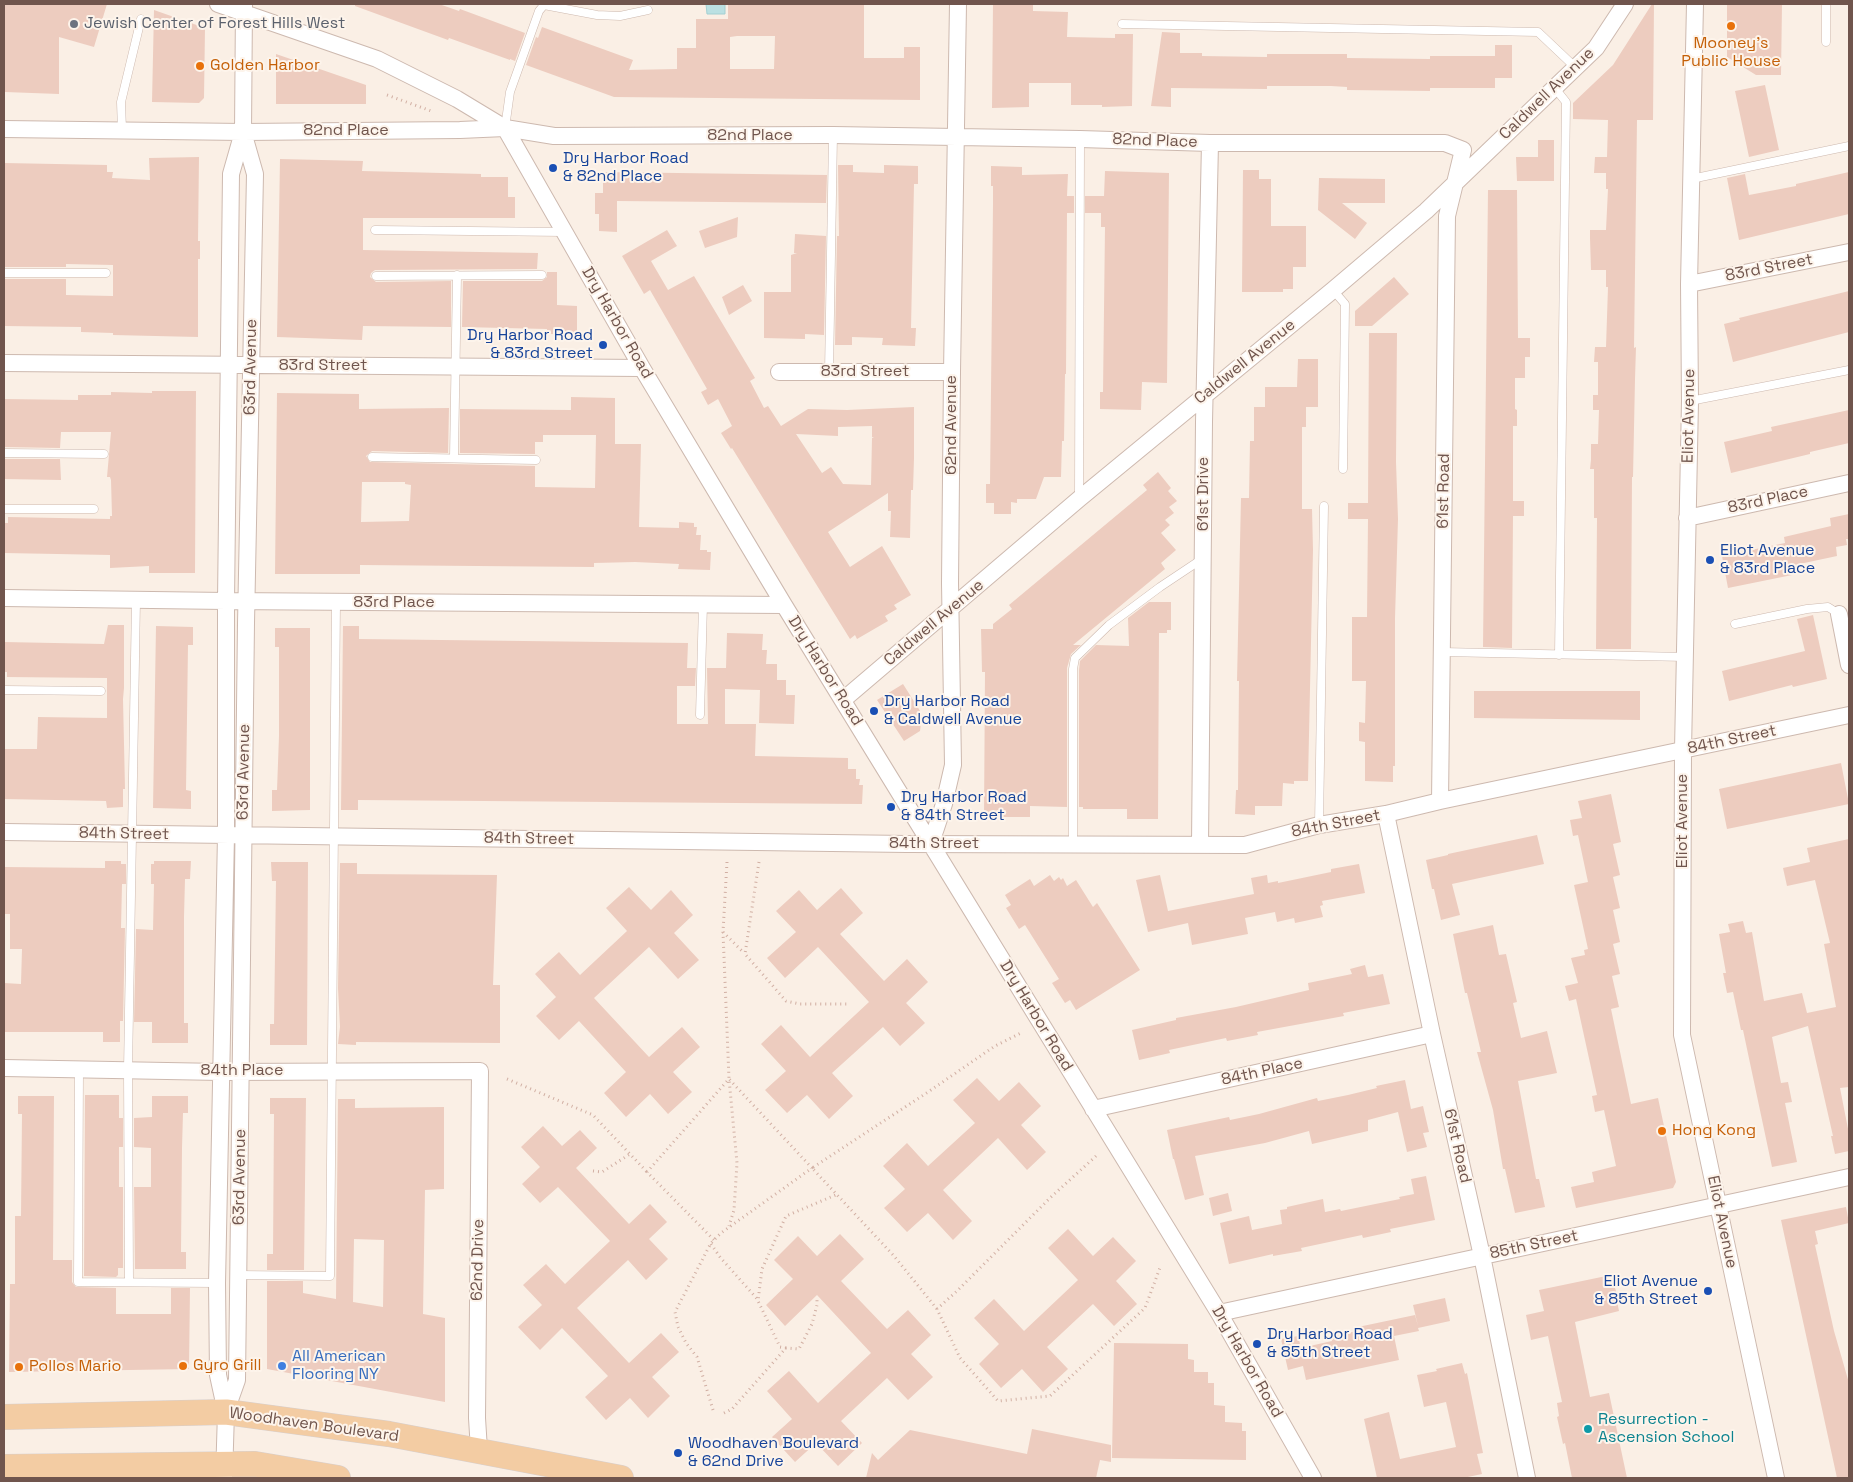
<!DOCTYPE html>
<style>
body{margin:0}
#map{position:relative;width:1853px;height:1482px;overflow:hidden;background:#faefe5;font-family:"Space Grotesk",sans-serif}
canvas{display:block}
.frame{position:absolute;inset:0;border:5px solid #70554d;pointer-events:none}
</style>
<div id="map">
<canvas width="1853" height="1482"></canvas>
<div class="frame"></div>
</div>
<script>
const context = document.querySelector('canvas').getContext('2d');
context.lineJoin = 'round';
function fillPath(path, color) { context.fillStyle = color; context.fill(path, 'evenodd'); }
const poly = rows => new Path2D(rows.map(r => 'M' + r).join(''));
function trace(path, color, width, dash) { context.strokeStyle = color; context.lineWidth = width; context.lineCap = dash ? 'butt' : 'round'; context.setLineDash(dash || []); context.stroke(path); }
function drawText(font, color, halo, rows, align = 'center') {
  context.font = font + ' "Space Grotesk",sans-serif'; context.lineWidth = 4; context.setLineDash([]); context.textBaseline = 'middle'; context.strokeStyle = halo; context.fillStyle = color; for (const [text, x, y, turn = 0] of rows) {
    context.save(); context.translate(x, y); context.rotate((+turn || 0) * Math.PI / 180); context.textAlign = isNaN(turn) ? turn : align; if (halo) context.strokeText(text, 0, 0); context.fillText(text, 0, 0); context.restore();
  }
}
const water = poly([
 [706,4,725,4,725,14,707,14,706,4]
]);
fillPath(water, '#bbe0e2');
trace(water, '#a3d0d2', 1);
fillPath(poly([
 [4,4,107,4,94,47,59,37,59,94,5,92],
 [355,4,439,4,459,11,460,9,525,33,515,61,510,59,510,60,449,38,448,40,355,6],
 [728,4,864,4,864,58,904,58,904,47,920,47,920,100,614,97,526,65,536,37,538,38,542,27,633,60,629,70,677,69,677,48,696,48,696,19,728,19],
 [737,36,775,36,774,69,730,69,730,37],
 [993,4,1033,4,1033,11,1068,12,1067,37,1115,38,1115,34,1133,34,1132,106,1102,107,1102,105,1071,105,1071,83,1029,83,1029,107,992,108],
 [1652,4,1654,4,1653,120,1637,120,1634,348,1636,347,1635,379,1633,477,1632,477,1631,649,1596,649,1597,518,1594,518,1594,469,1590,469,1591,460,1591,444,1598,444,1599,410,1593,410,1593,395,1598,395,1598,362,1594,362,1595,347,1606,347,1608,287,1606,287,1606,270,1591,270,1590,238,1590,230,1606,230,1608,189,1606,189,1606,173,1594,173,1595,157,1607,157,1608,120,1573,119,1573,103,1613,65],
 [1727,4,1782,4,1781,75,1756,75,1727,57],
 [154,10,205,28,204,98,199,103,152,102],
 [1162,32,1180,33,1180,53,1202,53,1202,56,1267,57,1267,54,1347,54,1347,58,1430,59,1430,56,1495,56,1495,45,1512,45,1512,78,1495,78,1495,88,1430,88,1430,91,1347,90,1347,87,1331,86,1267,86,1267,89,1171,88,1171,107,1151,106],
 [276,54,366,85,366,104,276,104],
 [1765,85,1779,150,1749,157,1735,91],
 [1538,140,1554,140,1554,181,1517,181,1516,157,1538,157],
 [199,157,198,241,200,241,200,259,198,259,198,337,113,335,113,333,81,332,81,327,4,326,4,279,66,279,66,295,113,296,113,265,66,264,66,267,4,267,4,163,107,165,107,172,113,172,112,178,150,180,149,158],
 [280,159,363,161,362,171,481,174,481,177,508,177,508,197,515,197,515,218,363,218,363,250,538,253,537,269,375,270,371,273,370,277,376,282,451,281,451,327,363,326,362,340,277,337],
 [838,165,853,165,853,172,884,173,884,165,918,166,918,184,914,184,911,328,916,328,915,346,882,345,883,338,852,337,852,345,835,345,837,236,839,236],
 [991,166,1022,167,1022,175,1068,174,1067,196,1074,196,1074,213,1067,213,1066,374,1065,374,1064,441,1062,441,1061,477,1044,477,1036,499,1017,499,1017,503,1011,502,1011,514,994,514,994,503,986,503,986,484,990,484,993,204,993,186,991,186],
 [1243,170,1259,170,1259,179,1271,179,1271,226,1306,226,1306,267,1293,267,1293,289,1283,289,1283,292,1242,292],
 [1105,171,1169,173,1167,383,1142,382,1141,410,1100,409,1100,392,1103,392,1105,227,1101,227,1101,213,1085,213,1085,196,1104,196],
 [603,172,827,175,826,203,617,201,617,232,599,231,599,214,595,214,595,193,603,193],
 [1849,172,1849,214,1739,240,1727,178,1745,174,1749,195,1796,186,1796,184],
 [1319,178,1385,179,1385,203,1342,203,1367,223,1355,239,1318,210],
 [1488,190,1517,190,1518,338,1530,338,1530,357,1525,357,1525,378,1515,378,1515,409,1517,410,1517,426,1513,426,1513,501,1524,501,1524,516,1513,516,1512,648,1483,647],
 [738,217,737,237,705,248,699,231],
 [667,230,677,246,651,261,668,290,694,276,755,378,750,381,764,408,768,406,781,426,808,409,847,410,914,407,914,458,913,490,911,490,910,538,890,537,891,511,888,511,888,493,828,532,850,567,882,546,911,595,894,605,897,609,885,616,888,621,857,639,855,635,850,639,732,448,731,449,721,433,732,426,718,399,708,405,701,392,707,389,650,290,644,294,622,256],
 [872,426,872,437,874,437,872,438,871,485,843,484,831,467,822,473,796,434,838,436,838,427],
 [795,234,826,236,824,335,805,334,805,339,764,338,764,292,791,292,791,255,797,253,794,253],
 [547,272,557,272,557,305,577,306,577,334,547,334,547,329,462,327,463,281,542,281,547,277],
 [1394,277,1409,294,1372,326,1355,326,1355,311],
 [743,285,752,301,729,315,722,297],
 [1849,291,1849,332,1733,362,1724,324,1740,320,1739,318],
 [1369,333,1397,333,1396,462,1398,519,1395,618,1395,766,1393,766,1393,782,1365,781,1365,742,1359,741,1359,722,1365,723,1366,681,1352,681,1352,617,1367,617,1368,519,1348,519,1348,503,1368,503],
 [1298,359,1318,359,1318,407,1306,407,1306,427,1302,427,1302,509,1312,509,1313,550,1308,781,1294,781,1294,784,1283,783,1282,806,1255,806,1255,815,1235,814,1236,790,1238,790,1239,681,1237,681,1241,498,1249,498,1250,441,1254,441,1254,407,1265,407,1265,387,1297,387],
 [152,391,196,391,195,573,149,573,149,566,110,568,110,555,4,553,4,523,8,523,8,517,110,519,110,516,112,516,111,480,110,477,107,477,111,432,61,432,60,448,4,447,4,399,78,400,78,395,111,395,111,392,152,393],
 [277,393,359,394,359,409,449,408,448,453,372,451,366,456,370,462,535,466,535,487,595,488,596,435,543,435,543,442,535,442,535,454,460,453,460,409,571,410,571,397,615,398,615,444,641,444,639,527,679,528,679,522,694,523,694,527,697,527,696,535,701,535,700,550,707,550,707,552,711,552,710,570,678,569,679,564,635,562,594,563,594,567,360,565,360,574,275,574],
 [362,482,405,482,405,484,411,485,409,521,361,522],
 [1849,410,1849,443,1810,452,1810,454,1731,473,1724,442,1772,431,1771,427],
 [4,459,60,459,61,480,4,479],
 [1158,472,1171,488,1168,491,1177,501,1169,507,1174,513,1165,520,1170,525,1161,533,1176,550,1161,563,1165,569,1073,645,1081,645,1071,654,1067,668,1067,807,1030,806,1030,817,984,817,985,672,982,672,981,629,993,629,993,624,1012,609,1009,605,1147,490,1143,485],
 [1849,514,1849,539,1846,539,1847,545,1836,547,1837,556,1790,566,1792,575,1728,588,1722,556,1785,543,1784,537,1831,526,1830,518],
 [1149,602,1171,602,1171,630,1167,630,1167,633,1159,633,1158,819,1127,819,1127,809,1083,809,1083,807,1079,807,1079,670,1080,661,1096,645,1129,646,1128,618],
 [1813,615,1827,679,1793,687,1792,685,1729,701,1722,671,1805,651,1797,619],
 [108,625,124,625,124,688,123,699,125,789,123,789,123,807,107,808,106,801,4,799,4,749,37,749,38,717,107,718,107,678,7,677,7,672,4,672,4,642,104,644],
 [156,626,193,627,193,645,188,645,187,718,186,790,191,791,191,809,153,808],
 [343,626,359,626,359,639,688,643,687,668,696,668,695,686,677,686,677,724,708,724,707,668,726,668,727,633,763,634,762,650,767,650,766,664,777,664,777,680,786,680,786,695,795,695,794,724,759,723,760,690,725,689,725,724,756,724,755,756,848,758,848,769,856,769,856,779,860,779,859,785,863,785,862,804,358,800,358,810,341,810],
 [275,628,310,628,310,810,272,811,272,790,277,790,279,736,279,647,275,647],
 [903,684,922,714,920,731,904,741,877,700],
 [1474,691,1640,691,1640,720,1474,718],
 [1841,763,1849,804,1727,829,1719,789],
 [1611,794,1621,842,1613,844,1620,875,1613,877,1620,908,1613,910,1620,942,1613,944,1620,974,1612,976,1619,1007,1611,1009,1631,1104,1658,1098,1676,1182,1673,1188,1576,1208,1571,1187,1594,1182,1592,1172,1616,1166,1604,1110,1595,1112,1592,1096,1597,1095,1576,999,1569,1001,1565,986,1578,983,1571,958,1585,955,1584,950,1588,949,1574,885,1588,882,1578,835,1573,836,1570,820,1582,818,1578,801],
 [1537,835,1544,864,1452,884,1460,915,1441,920,1434,889,1432,889,1426,860,1448,855,1448,854],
 [1849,839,1849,1087,1840,1088,1849,1134,1849,1151,1835,1154,1831,1136,1833,1136,1808,1026,1772,1037,1781,1083,1788,1082,1792,1102,1785,1103,1797,1162,1772,1167,1743,1030,1741,1030,1733,992,1727,993,1723,973,1726,973,1719,934,1730,932,1728,924,1743,921,1746,933,1752,932,1764,1001,1802,993,1807,1013,1836,1007,1824,944,1830,943,1815,880,1787,886,1783,868,1810,862,1807,848],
 [105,861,121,861,121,864,126,864,126,884,122,884,121,928,125,928,123,1021,120,1021,120,1042,103,1042,103,1032,4,1032,4,983,21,984,22,949,10,949,10,914,4,914,4,867,105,868],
 [154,861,191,861,190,879,185,879,184,917,184,1023,188,1023,188,1043,152,1043,152,1022,134,1022,136,929,153,930,154,884,151,884,151,864,154,864],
 [271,862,308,862,307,1045,270,1045,270,1024,274,1024,275,954,276,881,272,881],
 [340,863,357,863,357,874,497,875,493,985,500,985,500,1043,356,1042,356,1045,338,1044,340,1027,338,988],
 [1359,864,1365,893,1322,901,1323,905,1320,906,1323,917,1295,923,1294,918,1277,922,1275,912,1245,918,1248,934,1192,945,1188,923,1148,932,1136,880,1160,875,1168,911,1254,894,1251,878,1267,875,1268,883,1278,881,1278,883,1331,872,1331,869],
 [1050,875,1054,881,1059,877,1061,880,1063,878,1067,886,1076,880,1093,907,1097,903,1140,970,1076,1010,1070,1000,1065,1003,1052,983,1059,979,1025,925,1019,929,1006,908,1011,905,1005,895,1030,879,1034,886],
 [629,887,651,910,671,890,693,915,674,933,699,960,678,979,649,947,594,998,649,1057,682,1027,700,1047,673,1072,692,1092,668,1114,650,1094,626,1117,604,1093,626,1072,579,1021,559,1040,536,1016,556,997,535,974,559,952,580,975,627,931,606,908],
 [841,888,863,913,840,934,884,981,907,959,928,982,906,1003,925,1023,900,1046,883,1027,832,1073,853,1096,829,1119,807,1095,787,1113,765,1090,786,1071,761,1044,781,1025,810,1057,869,1002,818,947,785,978,767,958,796,932,776,911,799,890,817,910],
 [1493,925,1499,955,1506,954,1517,1002,1513,1003,1521,1038,1547,1031,1557,1073,1518,1081,1536,1179,1539,1179,1545,1207,1515,1213,1505,1169,1503,1169,1493,1110,1477,1052,1481,1052,1467,993,1465,993,1453,934],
 [1365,965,1368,977,1383,974,1390,1004,1343,1013,1344,1016,1257,1032,1258,1035,1227,1041,1226,1038,1169,1050,1170,1053,1139,1060,1132,1030,1176,1020,1176,1018,1236,1007,1309,990,1308,983,1352,974,1350,969],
 [977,1078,999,1101,1019,1082,1041,1106,1021,1125,1046,1152,1027,1170,998,1138,943,1190,972,1221,953,1240,928,1213,907,1232,884,1208,905,1189,883,1166,907,1143,928,1166,975,1123,953,1100],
 [1405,1080,1411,1109,1423,1106,1429,1132,1423,1133,1427,1147,1407,1152,1398,1112,1368,1120,1368,1131,1312,1144,1309,1131,1265,1143,1195,1156,1204,1195,1185,1200,1174,1159,1173,1159,1167,1130,1229,1117,1230,1120,1259,1114,1317,1098,1318,1101,1348,1095,1377,1088,1376,1086],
 [85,1095,119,1095,119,1118,123,1118,123,1147,119,1147,119,1187,123,1187,123,1268,118,1268,118,1275,116,1277,84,1276],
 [18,1096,54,1096,53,1260,72,1260,72,1282,76,1287,116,1288,116,1314,171,1314,171,1288,190,1288,189,1369,9,1372,10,1284,15,1284,15,1216,21,1216,22,1114,18,1114],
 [152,1096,188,1096,188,1113,183,1113,182,1148,181,1252,186,1252,186,1269,135,1269,134,1187,151,1187,151,1148,134,1147,134,1118,152,1117],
 [270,1098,306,1098,304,1270,267,1270,267,1254,273,1254,274,1114,270,1114],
 [338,1099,355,1099,355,1108,444,1107,444,1189,425,1190,423,1314,445,1318,445,1402,267,1369,267,1281,303,1281,303,1293,336,1299],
 [354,1239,384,1240,383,1307,353,1302],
 [543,1126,562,1146,580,1130,597,1148,576,1168,629,1224,650,1204,667,1222,649,1239,668,1259,646,1280,628,1260,577,1308,629,1363,661,1333,679,1352,652,1377,670,1396,648,1418,630,1398,606,1420,585,1397,608,1376,562,1328,540,1350,518,1327,542,1305,523,1285,546,1264,565,1284,610,1241,558,1187,540,1203,522,1184,540,1167,521,1147],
 [1426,1176,1435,1220,1390,1229,1391,1232,1363,1238,1362,1235,1301,1248,1302,1251,1273,1256,1273,1254,1229,1264,1220,1223,1249,1216,1252,1230,1282,1224,1280,1210,1287,1209,1287,1207,1323,1199,1325,1212,1340,1209,1341,1211,1400,1199,1399,1197,1414,1194,1411,1179],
 [1228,1193,1232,1211,1213,1216,1209,1198],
 [1846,1207,1849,1223,1815,1231,1818,1244,1815,1245,1834,1331,1849,1383,1849,1478,1837,1478,1781,1220],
 [1068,1229,1093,1256,1113,1237,1136,1261,1116,1281,1137,1304,1114,1326,1093,1304,1047,1347,1068,1369,1043,1392,1022,1369,1001,1388,979,1364,999,1344,974,1318,994,1299,1024,1331,1078,1280,1048,1248],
 [840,1234,864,1259,841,1281,887,1329,908,1310,931,1335,911,1354,933,1377,908,1400,887,1378,841,1421,862,1443,838,1466,816,1443,795,1462,772,1437,792,1419,767,1391,789,1371,818,1403,871,1353,817,1295,785,1326,766,1305,793,1279,774,1260,798,1236,817,1256],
 [1611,1275,1619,1301,1617,1301,1619,1311,1575,1322,1590,1397,1609,1393,1627,1478,1572,1478,1565,1443,1563,1444,1557,1417,1559,1416,1557,1403,1562,1402,1548,1336,1531,1340,1526,1315,1544,1311,1539,1290],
 [1445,1298,1450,1321,1418,1328,1419,1331,1394,1336,1399,1360,1306,1380,1303,1366,1288,1370,1281,1339,1298,1336,1301,1348,1332,1341,1331,1338,1359,1330,1358,1327,1415,1315,1418,1326,1413,1305],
 [1114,1343,1188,1344,1188,1359,1194,1360,1194,1372,1208,1372,1208,1383,1214,1383,1214,1405,1225,1406,1225,1422,1242,1423,1242,1431,1246,1431,1246,1460,1112,1458],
 [1462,1363,1465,1374,1467,1373,1483,1453,1477,1454,1482,1474,1463,1478,1377,1478,1364,1419,1389,1412,1400,1459,1456,1447,1446,1402,1424,1407,1417,1375,1437,1371,1436,1369],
 [1032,1429,1111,1445,1111,1462,1100,1460,1096,1478,866,1478,872,1453,878,1460,910,1430,1027,1454]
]), '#edccbf');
const service = poly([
 [1122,24,1538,32,1575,67],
 [1826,42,1826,4],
 [1554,87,1566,102,1559,655],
 [505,128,510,92,539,11,544,5,597,15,620,16,648,10],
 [122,130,121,102,141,19],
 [1691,179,1849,146],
 [375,230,565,232],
 [4,273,106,273],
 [376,276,542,275],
 [1333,290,1345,304,1343,469],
 [829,372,833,135],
 [1690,401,1849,370],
 [4,453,104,454],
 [372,457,536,460],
 [454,457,457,275],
 [1079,497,1080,139],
 [4,509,94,509],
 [1735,624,1807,609,1828,607,1839,614],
 [1442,652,1686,657],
 [4,690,101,691],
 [700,715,703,604],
 [1319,825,1324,506],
 [1073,844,1073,669,1075,658,1109,625,1160,587,1202,559],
 [79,1069,78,1282,217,1283],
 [239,1275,330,1276,336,602],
 [129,1282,128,1070,136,600]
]);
const minor = poly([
 [218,4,377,59,457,99,505,128,642,368,784,605,1219,1313,1313,1478],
 [1695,4,1689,284,1690,401,1683,750,1682,1035,1776,1478],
 [4,129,243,132,460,130,505,128,554,136,833,135,1080,139,1210,143,1445,143,1463,150,1447,216,1440,801],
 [1689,284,1849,252],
 [4,363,642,368],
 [779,372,952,372],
 [1687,518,1849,483],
 [4,598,226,601,784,605],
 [1839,614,1849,665],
 [843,700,1079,499,1333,290,1426,211,1596,48,1625,4],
 [1386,814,1432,1034,1482,1256,1527,1478],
 [4,832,907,844,1245,845,1319,825,1386,814,1440,801,1849,715],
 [931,843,944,804,953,765,950,583,952,372,958,4],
 [1200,844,1204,422,1210,143],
 [4,1068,221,1072,480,1071,477,1418,479,1450],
 [1093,1109,1432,1034],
 [1219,1313,1849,1177],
 [226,1411,237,1380,246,623,255,174,243,132],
 [224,1478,226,1412,218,1375,217,1283,226,835,226,601,231,174,243,132,244,4]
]);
const primary = poly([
 [4,1417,226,1412,389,1434,621,1478],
 [4,1467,255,1464,338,1478]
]);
trace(service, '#cdb9af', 9);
trace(minor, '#cdb9af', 18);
trace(primary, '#d7cfcd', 26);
trace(poly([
 [387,95,434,112],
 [727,862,723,932,729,1079,737,1163,734,1210,729,1226],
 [759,862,745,954,786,1001,800,1004,849,1004],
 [723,932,744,953],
 [507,1079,593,1115,647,1172],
 [1096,1156,1050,1198,957,1291,937,1309,960,1358,998,1401,1050,1396,1145,1308,1161,1265],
 [593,1171,602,1172,630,1154],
 [711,1244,720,1257,758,1300],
 [937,1309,894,1256,812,1168,928,1092,995,1046,1021,1033],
 [786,1348,780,1347,758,1301,762,1269,786,1216,838,1194],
 [713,1410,697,1357,686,1343,678,1327,675,1312,711,1243,721,1233,812,1168,729,1079,647,1172,714,1240],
 [724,1413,732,1409,786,1348,799,1349,812,1324,817,1305,817,1300]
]), '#d1afa3', 3, [1, 4]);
trace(service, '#fff', 8);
trace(minor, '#fff', 16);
trace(primary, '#f3cca3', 25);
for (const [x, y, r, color] of [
 [74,24,5,"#6b7280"],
 [1731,26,5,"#e8710a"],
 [200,66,5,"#e8710a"],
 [553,168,5,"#1a4fb4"],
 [603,345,5,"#1a4fb4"],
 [1710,560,5,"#1a4fb4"],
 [874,711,5,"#1a4fb4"],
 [891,807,5,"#1a4fb4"],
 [1662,1131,5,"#e8710a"],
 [1708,1291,5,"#1a4fb4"],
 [1257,1344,5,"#1a4fb4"],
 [183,1366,5,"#e8710a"],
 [282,1366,5,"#3f7fe0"],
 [19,1367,5,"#e8710a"],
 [1588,1429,5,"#0f9aa8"],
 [678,1453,5,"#1a4fb4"]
]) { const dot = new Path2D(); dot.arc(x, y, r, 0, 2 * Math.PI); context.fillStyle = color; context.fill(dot); trace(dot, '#fdf4eb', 2); }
drawText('16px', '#5b616d', '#fdf4eb', [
 ["Jewish Center of Forest Hills West",84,24]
], 'left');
drawText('16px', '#c56008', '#fdf4eb', [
 ["Mooney's",1731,44,"center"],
 ["Public House",1731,62,"center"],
 ["Golden Harbor",210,66],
 ["Hong Kong",1672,1131],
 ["Gyro Grill",193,1366],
 ["Pollos Mario",29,1367]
], 'left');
drawText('16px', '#70554d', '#fdf4eb', [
 ["Caldwell Avenue",1547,94,-44],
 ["82nd Place",346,131],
 ["82nd Place",750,136],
 ["82nd Place",1155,141,2],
 ["83rd Street",1769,268,-11],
 ["Dry Harbor Road",617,323,60],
 ["Caldwell Avenue",1245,362,-39],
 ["83rd Street",323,366],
 ["63rd Avenue",251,367,-89],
 ["83rd Street",865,372],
 ["Eliot Avenue",1689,416,-89],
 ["62nd Avenue",952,425,-90],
 ["61st Road",1444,491,-89],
 ["61st Drive",1204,494,-90],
 ["83rd Place",1768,500,-12],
 ["83rd Place",394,603],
 ["Caldwell Avenue",934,623,-40],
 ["Dry Harbor Road",825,671,58],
 ["84th Street",1732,740,-12],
 ["63rd Avenue",244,772,-89],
 ["Eliot Avenue",1683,821,-90],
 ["84th Street",1336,824,-11],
 ["84th Street",124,834,1],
 ["84th Street",529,839,1],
 ["84th Street",934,844],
 ["Dry Harbor Road",1036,1016,59],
 ["84th Place",242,1071],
 ["84th Place",1262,1072,-12],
 ["61st Road",1457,1146,77],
 ["63rd Avenue",240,1177,-89],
 ["Eliot Avenue",1722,1222,78],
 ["85th Street",1534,1245,-12],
 ["62nd Drive",478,1260,-89],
 ["Dry Harbor Road",1247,1362,60],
 ["Woodhaven Boulevard",314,1425,8]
]);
drawText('16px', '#164399', '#fdf4eb', [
 ["Dry Harbor Road",563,159],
 ["& 82nd Place",563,177],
 ["Dry Harbor Road",593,336,"right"],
 ["& 83rd Street",593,354,"right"],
 ["Eliot Avenue",1720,551],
 ["& 83rd Place",1720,569],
 ["Dry Harbor Road",884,702],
 ["& Caldwell Avenue",884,720],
 ["Dry Harbor Road",901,798],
 ["& 84th Street",901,816],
 ["Eliot Avenue",1698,1282,"right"],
 ["& 85th Street",1698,1300,"right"],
 ["Dry Harbor Road",1267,1335],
 ["& 85th Street",1267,1353],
 ["Woodhaven Boulevard",688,1444],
 ["& 62nd Drive",688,1462]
], 'left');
drawText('16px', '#366cbe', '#fdf4eb', [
 ["All American",292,1357],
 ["Flooring NY",292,1375]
], 'left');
drawText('16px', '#0d838f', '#fdf4eb', [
 ["Resurrection -",1598,1420],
 ["Ascension School",1598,1438]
], 'left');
</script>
